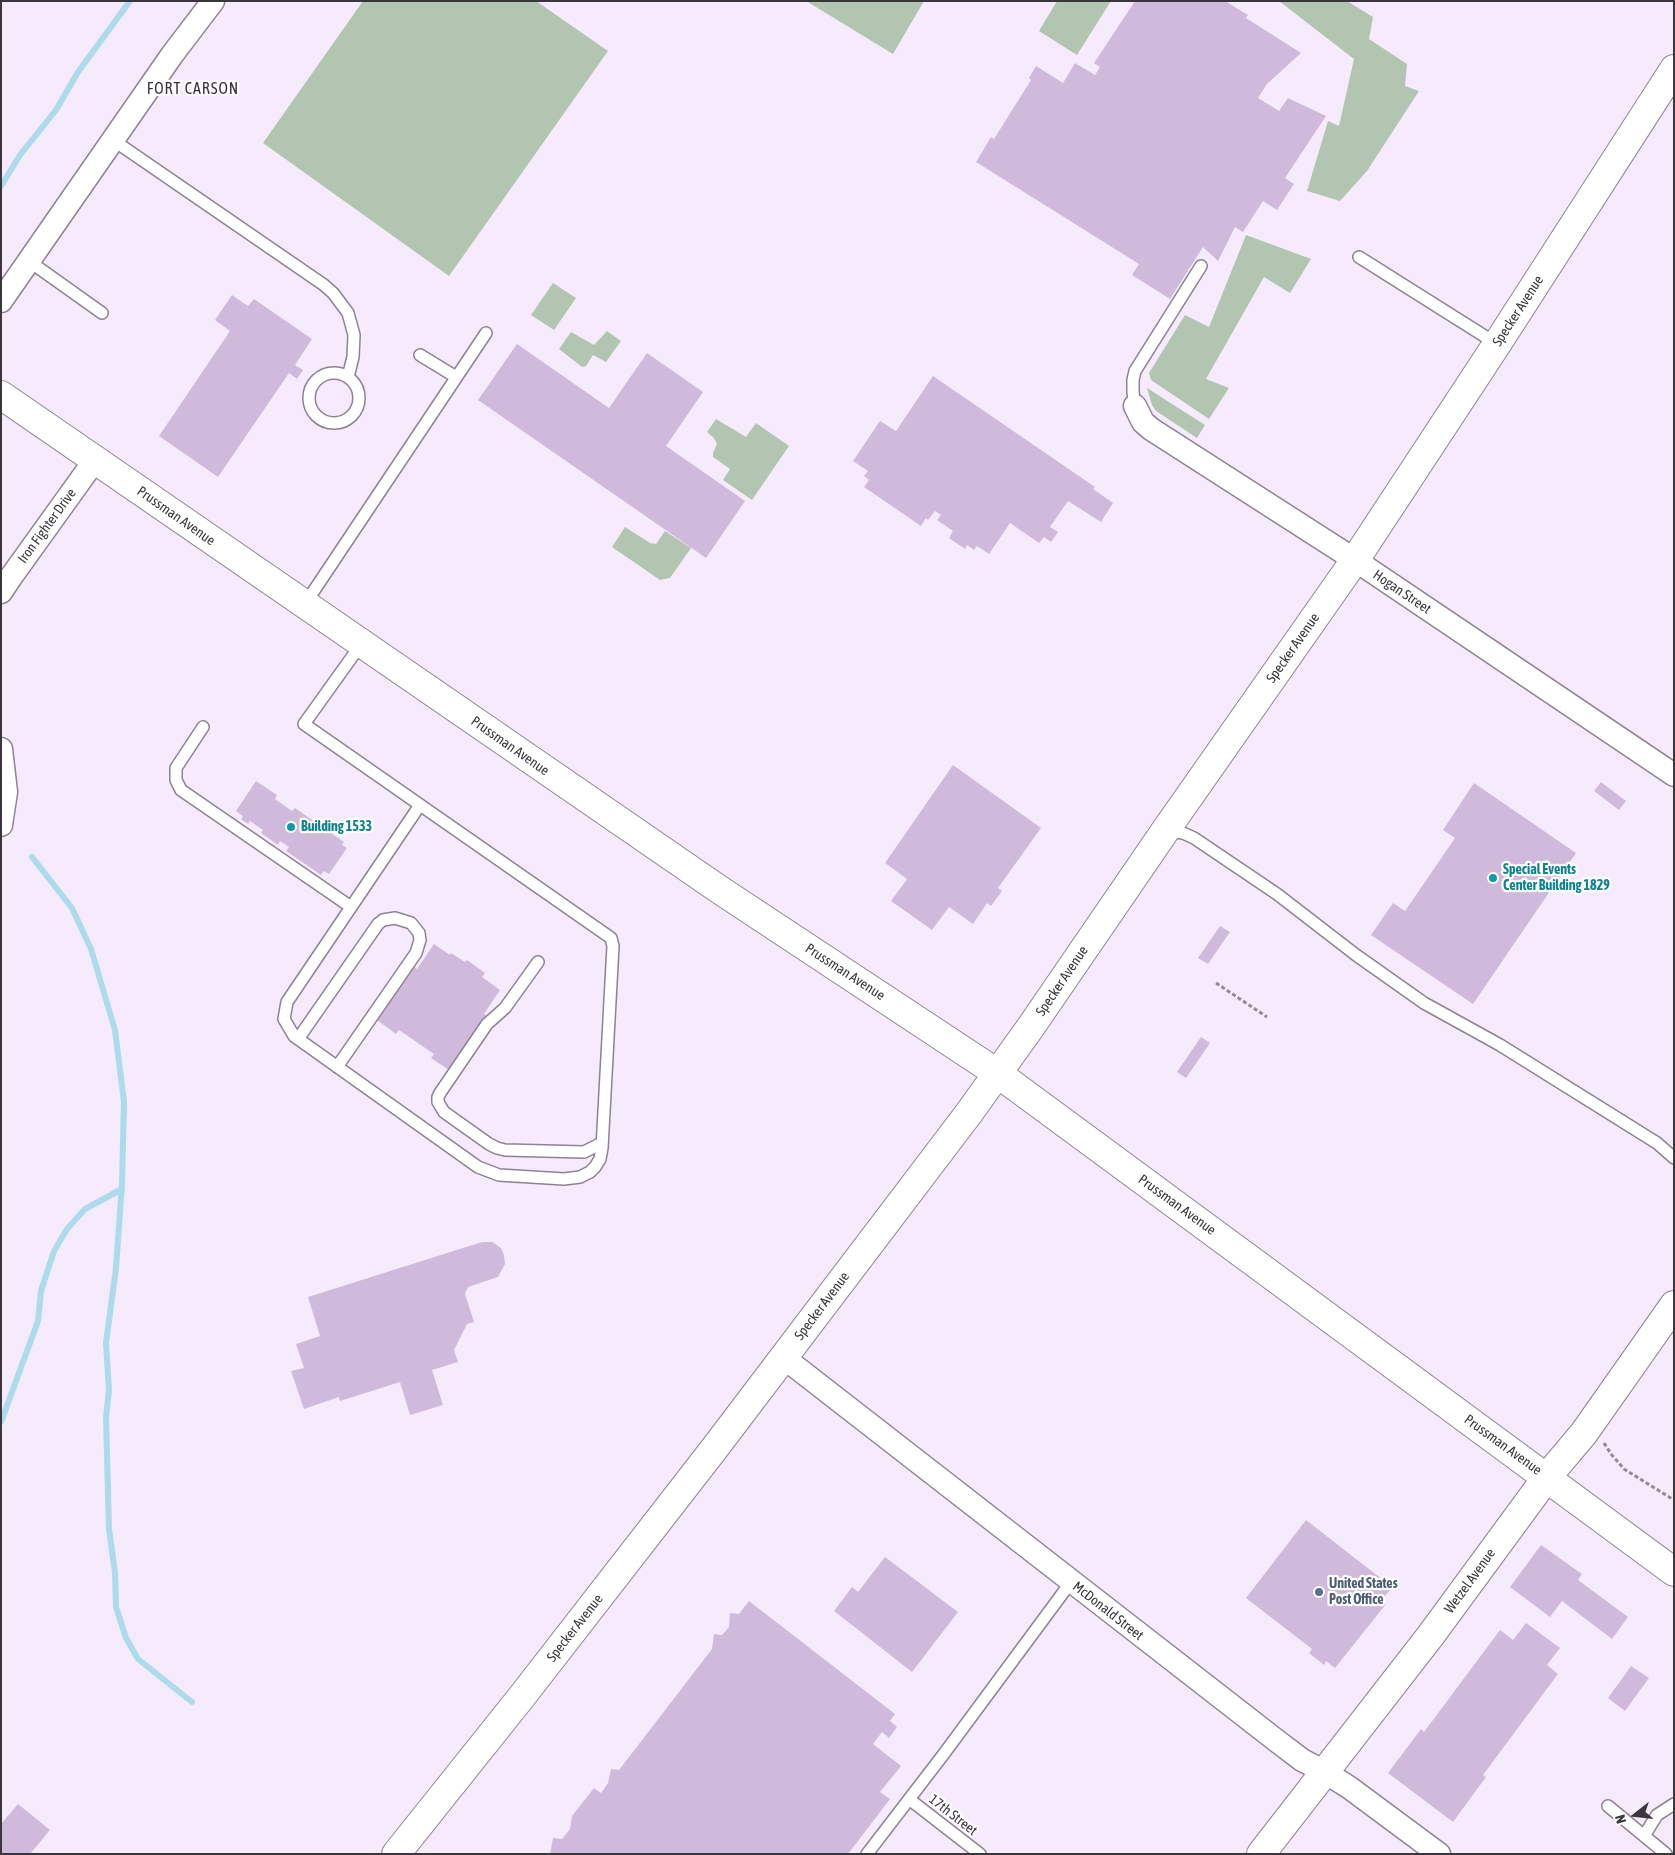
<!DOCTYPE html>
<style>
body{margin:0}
#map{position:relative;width:1675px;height:1855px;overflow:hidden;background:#f6ebfc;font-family:"Asap Condensed",sans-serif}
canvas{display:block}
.frame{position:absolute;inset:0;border:2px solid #3a363c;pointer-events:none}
.north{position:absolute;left:1610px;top:1790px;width:50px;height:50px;-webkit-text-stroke:4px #fff;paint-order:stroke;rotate:254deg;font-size:14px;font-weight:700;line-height:20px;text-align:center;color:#3a363c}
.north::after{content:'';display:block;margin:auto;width:18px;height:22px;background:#3a363c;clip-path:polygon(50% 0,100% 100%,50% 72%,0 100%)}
</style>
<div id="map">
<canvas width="1675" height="1855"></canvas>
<div class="frame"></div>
<div class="north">N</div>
</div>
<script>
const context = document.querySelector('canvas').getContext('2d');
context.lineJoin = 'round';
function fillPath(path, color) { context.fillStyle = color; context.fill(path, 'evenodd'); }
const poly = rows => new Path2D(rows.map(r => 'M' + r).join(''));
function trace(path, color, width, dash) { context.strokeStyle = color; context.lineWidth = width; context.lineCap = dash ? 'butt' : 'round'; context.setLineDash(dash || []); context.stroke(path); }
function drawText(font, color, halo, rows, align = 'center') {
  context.font = font + ' "Asap Condensed",sans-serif'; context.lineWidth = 4.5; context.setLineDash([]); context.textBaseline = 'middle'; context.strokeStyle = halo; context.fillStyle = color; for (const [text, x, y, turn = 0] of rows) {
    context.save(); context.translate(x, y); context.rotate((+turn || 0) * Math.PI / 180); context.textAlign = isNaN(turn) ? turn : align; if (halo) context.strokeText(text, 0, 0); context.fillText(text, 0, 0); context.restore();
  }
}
fillPath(poly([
 [363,1,536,1,608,51,449,276,263,143],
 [806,1,924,1,893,54],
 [1057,1,1111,1,1077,55,1039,31],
 [1279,1,1347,1,1373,17,1369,39,1407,64,1405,86,1419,91,1367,171,1340,201,1307,191,1328,121,1339,126,1354,59],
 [1246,235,1311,259,1290,293,1264,277,1206,379,1229,388,1209,419,1151,380,1149,373,1185,315,1209,327],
 [553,283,576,298,554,330,531,315],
 [607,331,621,341,606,362,593,355,586,366,582,367,559,349,571,332,594,345],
 [1147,388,1205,425,1197,438,1156,411,1152,405],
 [716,419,746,437,756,423,789,446,752,500,723,480,730,469,713,457,713,453,717,444,714,438,707,432],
 [625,527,650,543,656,544,665,531,691,548,670,578,660,580,612,547]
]), '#b2c5b0');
trace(poly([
 [1,186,20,155,56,110,78,72,130,1],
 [32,857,72,908,91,949,115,1030,124,1102,122,1184,116,1268,106,1343,109,1390,106,1417,109,1529,115,1573,116,1607,126,1638,138,1659,192,1702],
 [1,1422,38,1321,41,1291,54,1251,67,1229,85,1209,122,1189]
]), '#acdbec', 6);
fillPath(poly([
 [1135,1,1225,1,1248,15,1246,18,1301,53,1267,84,1258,98,1279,111,1288,98,1326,116,1285,178,1294,184,1277,210,1263,201,1243,232,1235,227,1218,261,1203,247,1170,299,1132,275,1139,264,976,162,991,137,994,139,1031,80,1029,78,1036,66,1063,83,1075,63,1095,75,1100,67,1094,63],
 [232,295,248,306,254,299,312,339,295,365,303,370,297,379,289,373,218,477,159,436,230,331,215,320],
 [517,344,609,408,647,353,703,392,666,446,745,501,706,558,478,400],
 [933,376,1095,487,1093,489,1113,503,1101,522,1068,501,1050,527,1058,532,1051,542,1044,537,1039,543,1010,523,989,554,977,546,974,550,967,545,965,549,949,538,953,531,937,520,941,515,935,511,928,520,926,518,921,526,864,487,869,480,864,476,868,471,853,461,880,421,896,431],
 [953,765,1041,828,998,888,1002,891,991,906,987,903,973,924,949,907,932,930,891,901,907,879,885,863],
 [256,781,277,795,275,799,292,811,295,808,344,842,342,845,347,848,329,874,324,871,321,875,286,851,289,847,280,841,278,845,261,833,263,830,250,821,248,824,241,819,243,816,236,811],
 [1601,782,1626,801,1619,810,1594,791],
 [1474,783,1576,853,1473,1004,1371,935,1393,903,1405,911,1455,838,1443,830],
 [1220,926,1230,932,1208,964,1198,958],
 [434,944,450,955,451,953,465,962,467,960,485,973,482,977,500,990,484,1014,487,1016,449,1070,431,1058,434,1054,399,1030,396,1034,377,1020,414,967,417,969],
 [1201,1037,1210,1043,1186,1078,1177,1072],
 [482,1242,492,1242,501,1248,504,1255,505,1264,498,1277,468,1287,465,1294,474,1322,467,1324,454,1350,458,1362,432,1370,443,1405,410,1415,400,1382,340,1401,339,1397,304,1409,291,1371,304,1368,296,1344,320,1336,308,1297],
 [1306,1520,1392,1587,1382,1600,1386,1604,1335,1668,1326,1661,1324,1665,1309,1653,1312,1649,1246,1598],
 [1541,1545,1582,1574,1578,1580,1628,1617,1612,1639,1562,1601,1550,1617,1510,1587],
 [885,1557,958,1612,912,1672,834,1611,852,1587,858,1592],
 [749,1601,895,1714,890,1721,897,1727,889,1738,882,1732,873,1744,901,1766,880,1792,890,1799,848,1854,550,1854,553,1838,562,1839,570,1829,572,1816,594,1788,601,1793,608,1783,611,1769,619,1770,712,1649,714,1634,722,1635,729,1627,730,1613,739,1614],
 [1526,1623,1560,1648,1547,1665,1558,1674,1483,1775,1486,1777,1453,1822,1388,1773,1421,1729,1424,1732,1500,1630,1513,1640],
 [1631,1666,1649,1678,1625,1711,1608,1698],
 [18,1804,50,1830,30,1854,1,1854,1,1824]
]), '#d0badc');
const lane = poly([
 [113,140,324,285,333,293,348,313,354,335,353,357,348,377],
 [1359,257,1497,344],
 [29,261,102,313],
 [420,355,456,377],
 '309 398a25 25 0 1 1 50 0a25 25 0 1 1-50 0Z',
 [1135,406,1133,392,1133,380,1135,371,1201,266],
 [305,604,486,333],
 [362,643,304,724,611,938,613,946,602,1148,600,1159,595,1167,590,1172,580,1177,564,1179,499,1175,478,1167,294,1036,284,1019,287,1002,420,805],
 [203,727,176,768,176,780,181,790,351,907],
 [1167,831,1183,833,1194,838,1277,894,1356,955,1424,1003,1500,1045,1657,1143,1674,1158],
 [538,962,505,1008,487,1024,440,1093,438,1097,438,1102,444,1112,489,1144,497,1148,505,1150,584,1152,602,1143],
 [298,1039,378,924,383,920,395,918,411,923,419,933,420,940,416,953,337,1067],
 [909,1799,980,1854],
 [1608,1806,1666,1854],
 [1644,1836,1657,1815,1674,1804],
 [867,1854,943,1755,1071,1582]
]);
const street = poly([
 [1,301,172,55,213,1],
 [1135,406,1143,422,1151,429,1355,560,1674,775],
 [1,592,11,577,95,460],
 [1,749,6,792,1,825],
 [783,1357,1277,1741,1302,1760,1325,1772,1350,1788,1439,1854]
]);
const secondary = poly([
 [1,395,720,890,997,1073,1674,1572],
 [396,1854,523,1695,714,1449,969,1113,1030,1028,1165,831,1355,560,1497,344,1674,69],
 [1261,1854,1431,1635,1547,1477,1584,1433,1674,1305]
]);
trace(lane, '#8d8392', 14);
trace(street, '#8d8392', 25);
trace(secondary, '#8d8392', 30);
trace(poly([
 [1216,983,1267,1017],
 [1604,1443,1611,1454,1624,1469,1674,1500]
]), '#928b96', 3, [4, 2.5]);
trace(lane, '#fff', 11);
trace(street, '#fff', 22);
trace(secondary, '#fff', 28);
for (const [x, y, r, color] of [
 [291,827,5,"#0f9aa8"],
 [1493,878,5,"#0f9aa8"],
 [1319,1592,5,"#5c6f8a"]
]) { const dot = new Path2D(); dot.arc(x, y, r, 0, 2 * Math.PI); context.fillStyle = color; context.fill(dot); trace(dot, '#fff', 2); }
drawText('14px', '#3a363c', '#fff', [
 ["Specker Avenue",1518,311,-57],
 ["Prussman Avenue",176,516,35],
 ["Iron Fighter Drive",47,526,-54],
 ["Hogan Street",1402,592,34],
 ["Specker Avenue",1293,648,-55],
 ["Prussman Avenue",510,746,35],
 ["Prussman Avenue",845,972,33],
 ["Specker Avenue",1062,981,-56],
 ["Prussman Avenue",1177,1205,36],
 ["Specker Avenue",822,1306,-53],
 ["Prussman Avenue",1503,1445,36],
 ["Wetzel Avenue",1470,1581,-54],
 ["McDonald Street",1108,1611,38],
 ["Specker Avenue",575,1628,-52],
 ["17th Street",953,1815,38]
]);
drawText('bold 14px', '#0d838f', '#fff', [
 ["Building 1533",301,827],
 ["Special Events",1503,870],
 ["Center Building 1829",1503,886]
], 'left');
drawText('bold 14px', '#4e5e75', '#fff', [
 ["United States",1329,1584],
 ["Post Office",1329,1600]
], 'left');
context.letterSpacing = '1px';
drawText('16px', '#382f3c', '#fff', [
 ["FORT CARSON",193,89]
]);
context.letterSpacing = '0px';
</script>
